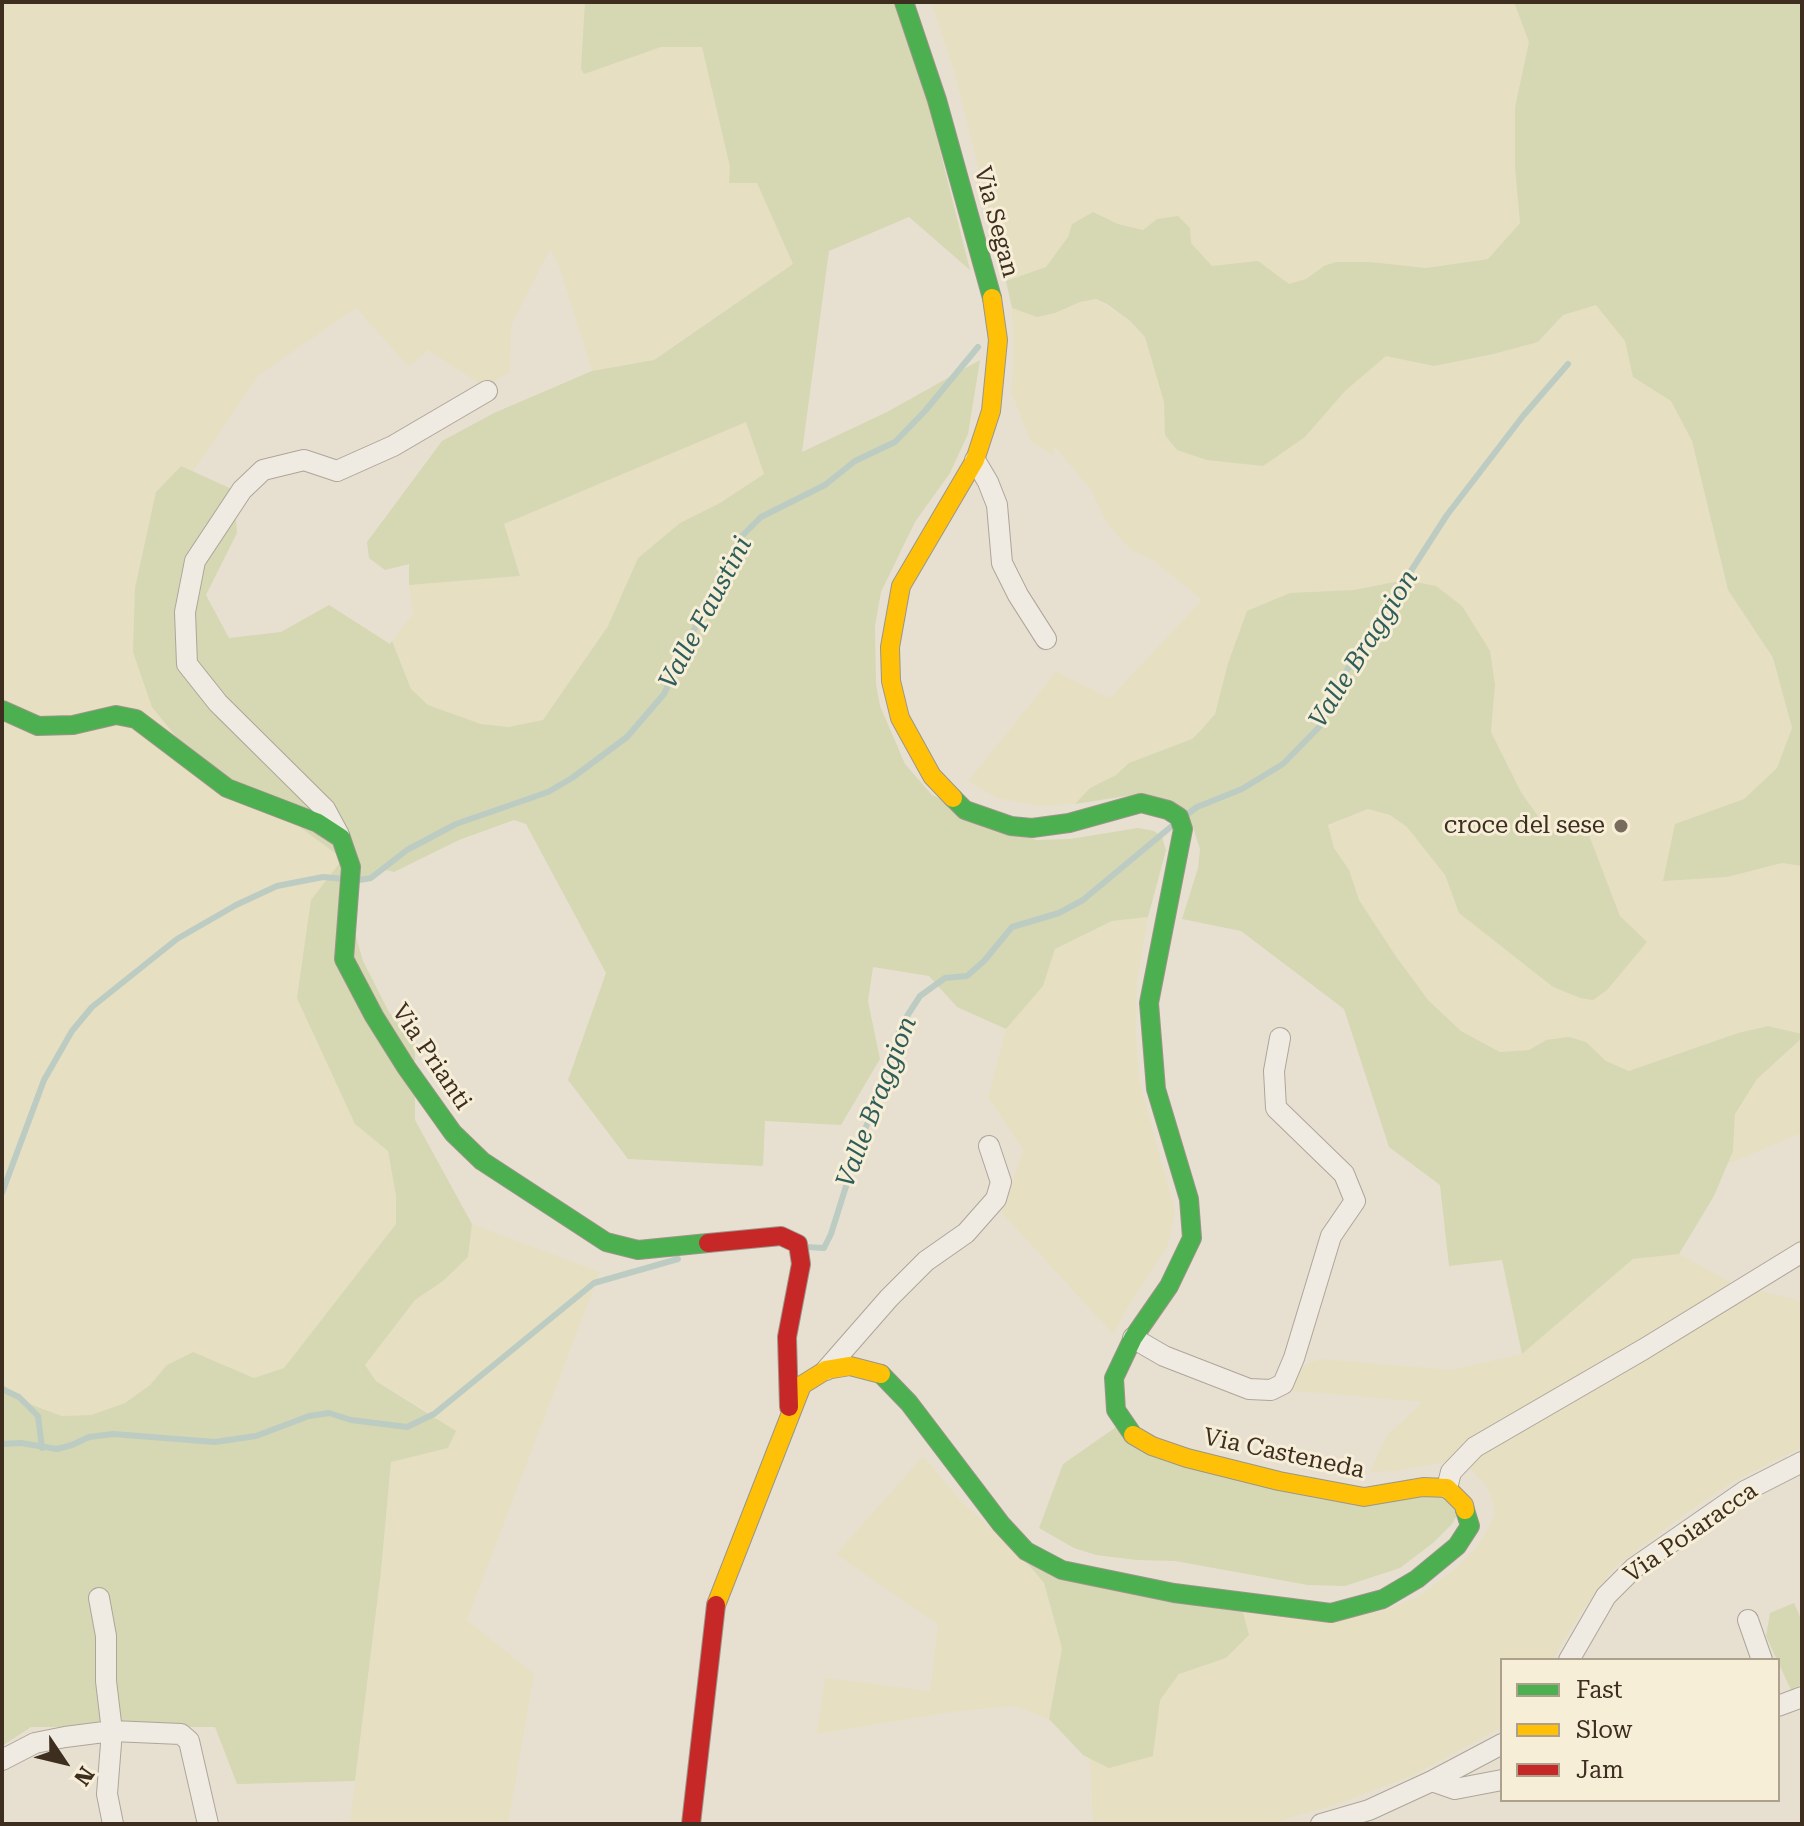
<!DOCTYPE html>
<style>
body{margin:0}
#map{position:relative;width:1804px;height:1826px;overflow:hidden;background:#e7e0d1;font-family:"Roboto Serif",serif}
canvas{display:block}
.frame{position:absolute;inset:0;border:4px solid #3d2e20;pointer-events:none}
.legend{position:absolute;left:1500px;top:1658px;width:280px;height:144px;box-sizing:border-box;background:#f7eed8;border:2px solid #ada18e;margin:0;padding:10px 14px;list-style:none;font-size:24px;color:#3d2e20}
.legend li{display:flex;align-items:center;gap:16px;height:40px}
.legend b{width:40px;border:2px solid #ada18e}
.north{position:absolute;left:24px;top:1722px;width:80px;height:80px;-webkit-text-stroke:6px #f7eed8;paint-order:stroke;rotate:125deg;font-size:22px;font-weight:700;line-height:32px;text-align:center;color:#3d2e20}
.north::after{content:'';display:block;margin:auto;width:28px;height:36px;background:#3d2e20;clip-path:polygon(50% 0,100% 100%,50% 72%,0 100%)}
</style>
<div id="map">
<canvas width="1804" height="1826"></canvas>
<div class="frame"></div>
<ul class="legend">
<li><b style="height:10px;background:#4caf50"></b>Fast</li>
<li><b style="height:10px;background:#ffc107"></b>Slow</li>
<li><b style="height:10px;background:#c62828"></b>Jam</li>
</ul>
<div class="north">N</div>
</div>
<script>
const context = document.querySelector('canvas').getContext('2d');
context.lineJoin = 'round';
function fillPath(path, color) { context.fillStyle = color; context.fill(path, 'evenodd'); }
const poly = rows => new Path2D(rows.map(r => 'M' + r).join(''));
function trace(path, color, width, dash) { context.strokeStyle = color; context.lineWidth = width; context.lineCap = dash ? 'butt' : 'round'; context.setLineDash(dash || []); context.stroke(path); }
function drawText(font, color, halo, rows, align = 'center') {
  context.font = font + ' "Roboto Serif",serif'; context.lineWidth = 6; context.setLineDash([]); context.textBaseline = 'middle'; context.strokeStyle = halo; context.fillStyle = color; for (const [text, x, y, turn = 0] of rows) {
    context.save(); context.translate(x, y); context.rotate((+turn || 0) * Math.PI / 180); context.textAlign = isNaN(turn) ? turn : align; if (halo) context.strokeText(text, 0, 0); context.fillText(text, 0, 0); context.restore();
  }
}
fillPath(poly([
 [2,2,585,2,584,73,661,47,702,47,730,167,729,183,757,183,793,264,653,360,592,371,560,269,550,249,511,326,510,372,485,387,428,350,409,367,356,308,259,375,193,471,181,466,156,492,281,813,343,859,355,1124,388,1151,396,1196,396,1224,284,1368,254,1378,192,1352,167,1365,150,1385,125,1403,91,1415,62,1416,24,1402,2,1384],
 [931,2,1514,2,1529,41,1515,107,1515,168,1520,223,1488,259,1426,268,1370,262,1324,266,1306,279,1289,284,1258,262,1212,266,1191,243,1157,219,1143,230,1118,224,1093,212,1072,224,1068,237,1046,267,1006,281,955,74],
 [1096,299,1130,321,1145,337,1164,402,1165,435,1305,437,1345,391,1386,355,1434,366,1538,342,1563,315,1596,304,1625,341,1633,377,1671,401,1692,441,1728,590,1773,659,1792,728,1777,768,1744,799,1675,824,1727,877,1783,863,1802,866,1802,1034,1768,1026,1738,1033,1630,1071,1606,1061,1586,1042,1546,1040,1529,1050,1500,1052,1461,1031,1428,1000,1395,955,1359,900,1349,870,1334,848,1328,826,1369,809,1390,815,1407,827,1445,875,1459,913,1553,987,1580,998,1647,943,1620,916,1587,831,1549,832,1521,792,1491,732,1495,685,1404,580,1247,611,1228,663,1215,714,1202,729,1192,739,1129,763,1116,775,1090,788,1075,804,1038,806,997,798,968,781,1056,672,1110,698,1202,600,1152,559,1131,550,1106,522,1091,490,1054,446,1054,455,1031,442,1011,392,1014,353,1012,308,1037,317,1055,313,1080,302],
 [746,421,764,474,720,503,680,523,638,558,608,626,543,720,508,727,481,724,428,705,411,689,392,641,413,614,409,585,520,576,503,524],
 [1148,917,1137,982,1136,1032,1139,1080,1175,1211,1168,1245,1123,1315,1114,1335,1002,1213,1023,1150,988,1097,1006,1029,1043,986,1055,949,1112,921],
 [1802,1038,1802,1133,1728,1164,1733,1151,1735,1114,1757,1079],
 [472,1224,600,1272,467,1620,534,1674,508,1824,350,1824,381,1571,391,1462,447,1448,435,1416,376,1381,364,1365,415,1300,443,1281,468,1257],
 [1679,1254,1736,1285,1802,1301,1802,1447,1733,1482,1689,1511,1615,1567,1579,1615,1553,1660,1502,1660,1502,1727,1414,1775,1337,1804,1270,1824,1093,1824,1090,1758,1153,1756,1159,1700,1179,1674,1226,1658,1241,1605,1379,1612,1418,1597,1456,1568,1480,1543,1494,1516,1495,1510,1487,1486,1470,1469,1446,1462,1395,1471,1370,1472,1386,1436,1423,1402,1283,1390,1306,1364,1320,1359,1451,1370,1522,1354,1633,1259],
 [923,1456,963,1503,1022,1557,1044,1583,1062,1648,1049,1719,1015,1706,958,1711,817,1734,825,1678,930,1691,938,1625,836,1554]
]), '#e6dfc2');
fillPath(poly([
 [585,2,894,2,923,83,970,270,909,217,829,251,802,452,887,412,980,360,968,434,950,473,915,522,881,592,875,626,876,684,880,706,905,764,932,795,1036,840,1070,839,1138,828,1154,831,1162,837,1166,850,1148,917,1112,921,1055,949,1043,986,1006,1029,957,1007,929,976,873,967,868,1001,880,1059,841,1125,765,1121,763,1166,628,1159,568,1080,606,973,526,824,514,820,459,840,394,872,382,869,371,879,357,883,355,933,363,961,389,1012,415,1045,415,1120,472,1224,468,1257,443,1281,415,1300,365,1365,376,1381,456,1431,448,1448,391,1462,381,1571,355,1781,237,1784,215,1727,31,1727,2,1746,2,1384,24,1402,62,1416,91,1415,125,1403,150,1385,167,1365,193,1352,254,1378,284,1368,396,1224,396,1196,388,1151,355,1124,297,998,311,900,343,859,281,813,205,772,152,707,133,652,135,588,156,492,181,466,234,490,237,533,206,595,229,638,281,632,329,605,390,644,392,641,411,689,428,705,481,724,508,727,543,720,608,626,638,558,680,523,720,503,764,474,746,422,504,524,520,576,409,585,409,564,385,570,369,558,367,542,442,441,494,413,592,371,654,360,793,264,757,183,729,183,730,167,702,47,661,47,584,74,581,69],
 [1514,2,1802,2,1802,866,1782,863,1727,877,1663,881,1675,824,1744,799,1777,768,1792,728,1773,658,1728,590,1692,441,1671,401,1633,377,1625,341,1596,305,1563,315,1538,342,1493,354,1434,366,1386,356,1345,391,1305,437,1263,466,1207,460,1177,450,1165,435,1164,402,1145,337,1130,321,1107,304,1096,299,1080,302,1055,313,1037,317,1012,308,1006,281,1046,267,1068,237,1072,224,1093,212,1118,224,1143,230,1157,219,1178,216,1190,228,1191,243,1212,266,1258,261,1289,284,1306,279,1324,266,1336,262,1370,262,1426,268,1488,259,1520,223,1515,168,1515,107,1529,42],
 [1404,580,1436,586,1462,606,1490,651,1495,685,1491,732,1521,792,1549,832,1587,830,1620,916,1647,942,1607,990,1593,1000,1580,998,1553,987,1459,913,1445,875,1407,827,1390,815,1368,809,1328,825,1334,848,1349,870,1359,900,1395,955,1428,1000,1461,1031,1500,1052,1529,1050,1546,1040,1569,1037,1586,1042,1606,1061,1629,1071,1738,1033,1768,1026,1802,1034,1802,1038,1757,1079,1735,1114,1733,1151,1714,1196,1679,1254,1633,1259,1522,1354,1502,1260,1449,1266,1440,1185,1389,1147,1344,1009,1241,931,1182,919,1198,868,1200,849,1191,821,1139,794,1075,804,1090,788,1116,775,1129,763,1192,739,1202,729,1215,714,1228,663,1247,611,1290,593,1354,590],
 [1119,1425,1263,1481,1445,1496,1460,1510,1452,1524,1433,1543,1400,1568,1345,1586,1308,1585,1175,1561,1137,1560,1096,1555,1074,1548,1039,1528,1063,1464],
 [1022,1557,1241,1605,1249,1635,1226,1658,1179,1674,1160,1700,1153,1756,1109,1768,1083,1755,1049,1719,1062,1648,1044,1583],
 [1794,1603,1802,1621,1802,1684,1791,1690,1766,1636,1770,1613]
]), '#d6d7b3');
trace(poly([
 [1185,816,1197,807,1242,789,1283,764,1322,724,1340,681,1447,515,1523,416,1568,364],
 [359,880,371,878,407,850,456,824,548,792,572,778,627,737,664,694,722,570,741,537,761,517,825,485,855,461,895,442,925,411,978,347],
 [2,1193,44,1080,72,1031,92,1007,177,939,236,905,277,886,323,877,344,879],
 [807,1247,824,1248,831,1234,859,1145,891,1062,900,1027,920,996,945,978,967,976,984,961,1012,927,1059,913,1083,900,1173,825],
 [2,1389,19,1397,38,1416,42,1448],
 [2,1444,21,1443,57,1449,72,1445,89,1437,113,1434,215,1442,256,1436,309,1416,329,1413,351,1420,407,1427,434,1414,594,1283,678,1259]
]), '#bcccc2', 6);
const street = poly([
 [975,460,988,482,997,505,1002,563,1018,595,1046,639],
 [339,835,325,809,218,703,187,664,185,612,195,561,242,490,263,470,304,460,337,471,393,446,487,391],
 [1133,1338,1164,1356,1249,1389,1271,1390,1283,1384,1294,1358,1331,1236,1355,1201,1344,1174,1276,1108,1274,1071,1280,1038],
 [826,1370,889,1298,926,1261,966,1233,996,1199,1001,1182,989,1146],
 [1447,1488,1451,1472,1475,1447,1644,1349,1802,1252],
 [99,1598,106,1636,106,1681,112,1731,107,1794,113,1824],
 [1748,1620,1762,1660],
 [1569,1660,1606,1596,1634,1568,1745,1491,1802,1462],
 [1778,1706,1802,1697],
 [2,1760,35,1743,65,1737,112,1731,181,1734,189,1741,208,1824],
 [1432,1781,1455,1789,1502,1780],
 [1321,1824,1369,1810,1432,1781,1502,1744]
]);
const fast = poly([
 [904,2,937,100,992,298],
 [2,710,38,726,73,725,116,715,136,719,227,788,318,823,341,838,351,867,344,959,374,1016,406,1067,453,1133,482,1161,606,1242,638,1250,708,1243],
 [953,798,965,810,1011,826,1032,828,1069,823,1141,803,1168,810,1179,817,1183,829,1149,1003,1156,1089,1189,1199,1192,1238,1169,1286,1133,1338,1114,1378,1116,1410,1133,1435],
 [881,1374,909,1403,1001,1524,1026,1551,1062,1570,1174,1593,1331,1613,1383,1599,1417,1579,1457,1546,1470,1526,1465,1510]
]);
const slow = poly([
 [953,798,932,776,900,718,891,681,890,647,901,586,975,460,991,411,998,340,992,298],
 [1133,1435,1152,1446,1187,1458,1279,1481,1364,1497,1423,1487,1447,1488,1464,1505,1465,1510],
 [716,1605,802,1385,826,1370,850,1366,881,1374]
]);
const jam = poly([
 [708,1243,781,1236,798,1244,801,1264,787,1337,789,1407],
 [691,1824,716,1605]
]);
trace(street, '#ada599', 22);
trace(fast, '#9c958a', 20);
trace(slow, '#9c958a', 20);
trace(jam, '#9c958a', 20);
trace(street, '#efebe3', 20);
trace(fast, '#4caf50', 18);
trace(slow, '#ffc107', 18);
trace(jam, '#c62828', 18);
for (const [x, y, r, color] of [
 [1621,826,8,"#786c5e"]
]) { const dot = new Path2D(); dot.arc(x, y, r, 0, 2 * Math.PI); context.fillStyle = color; context.fill(dot); trace(dot, '#f7eed8', 3); }
drawText('24px', '#3d2e20', '#f7eed8', [
 ["Via Segan",996,222,75],
 ["Via Prianti",431,1057,56],
 ["Via Casteneda",1284,1454,12],
 ["Via Poiaracca",1691,1533,-35]
]);
drawText('24px', '#3d2e20', '#f7eed8', [
 ["croce del sese",1605,826]
], 'right');
drawText('italic 26px', '#2f5d5a', '#f7eed8', [
 ["Valle Faustini",706,613,-62],
 ["Valle Braggion",1364,649,-58],
 ["Valle Braggion",877,1102,-69]
]);
</script>
